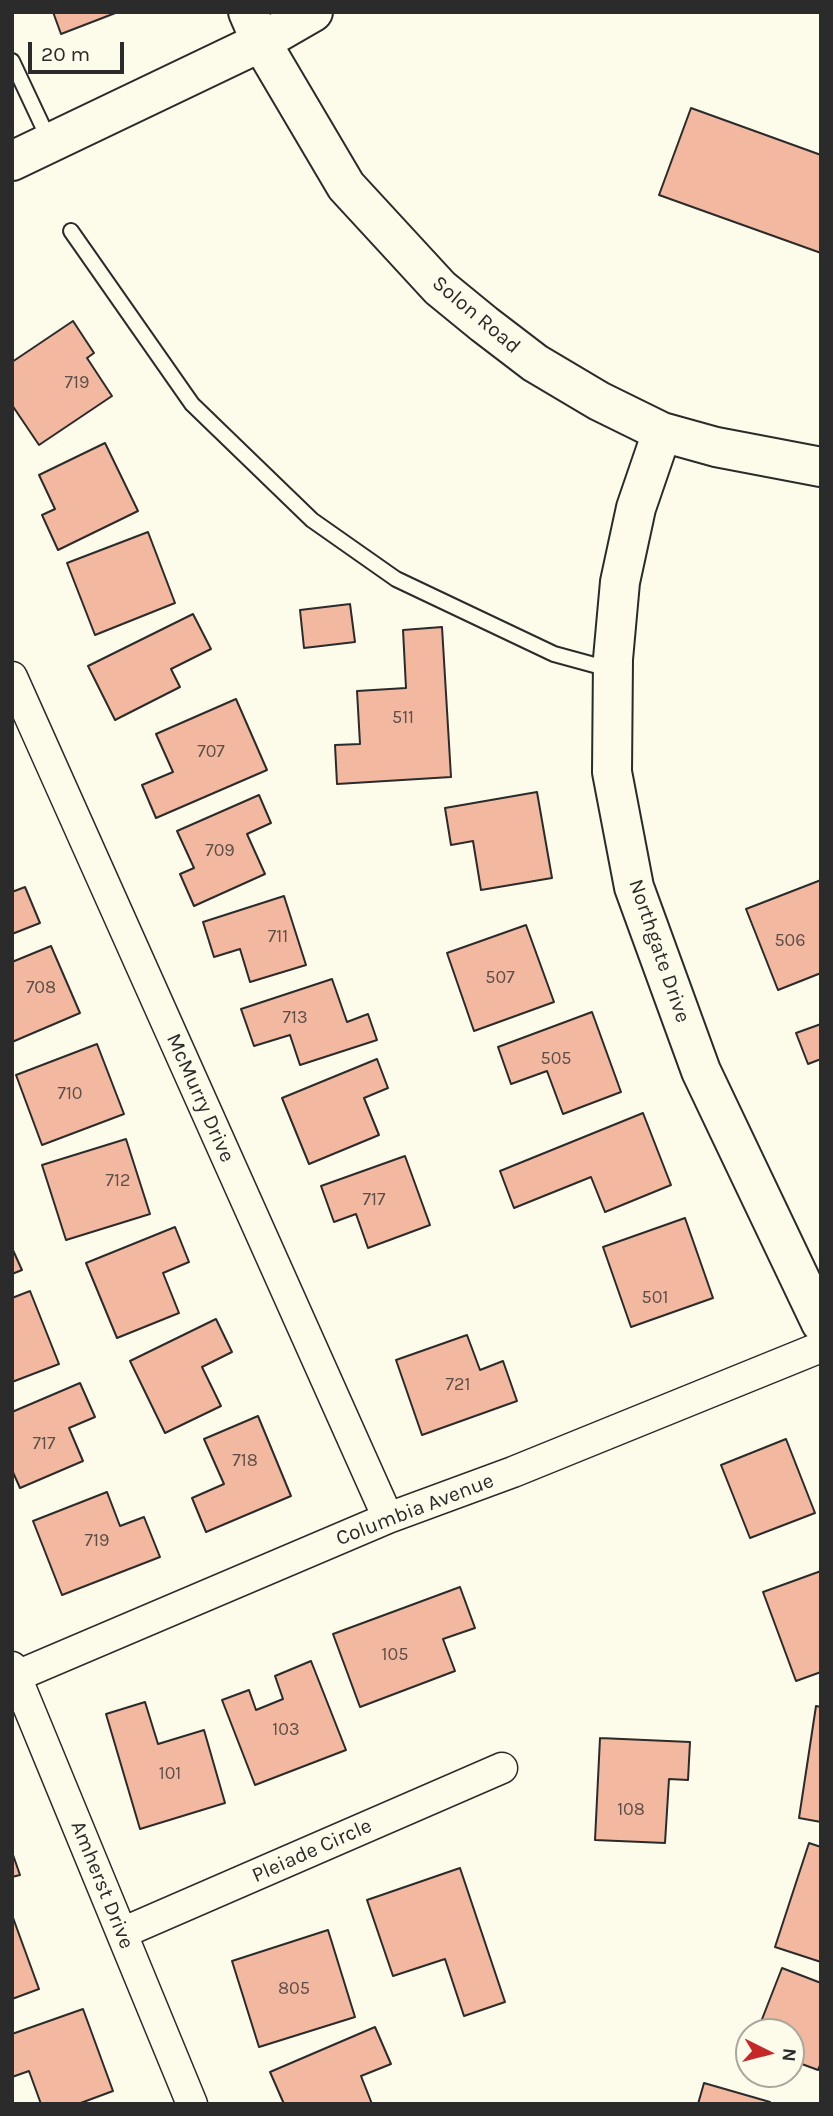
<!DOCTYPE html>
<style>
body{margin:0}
#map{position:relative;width:833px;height:2116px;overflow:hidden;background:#fdfbea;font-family:Karla,sans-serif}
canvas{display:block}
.frame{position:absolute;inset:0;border:14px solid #2b2b2b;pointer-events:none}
.north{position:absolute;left:735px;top:2018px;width:70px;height:70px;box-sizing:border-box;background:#fdfbea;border:2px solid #a9a89e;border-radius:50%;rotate:96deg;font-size:19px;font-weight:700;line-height:28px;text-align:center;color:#2b2b2b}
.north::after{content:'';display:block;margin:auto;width:24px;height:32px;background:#c62828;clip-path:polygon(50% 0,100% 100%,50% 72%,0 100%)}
.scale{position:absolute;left:28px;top:42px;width:96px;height:32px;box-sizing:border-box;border:4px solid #2b2b2b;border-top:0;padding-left:9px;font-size:21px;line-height:24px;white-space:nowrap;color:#2b2b2b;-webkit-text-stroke:5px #fdfbea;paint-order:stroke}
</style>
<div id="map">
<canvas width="833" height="2116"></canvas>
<div class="frame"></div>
<div class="north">N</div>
<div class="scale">20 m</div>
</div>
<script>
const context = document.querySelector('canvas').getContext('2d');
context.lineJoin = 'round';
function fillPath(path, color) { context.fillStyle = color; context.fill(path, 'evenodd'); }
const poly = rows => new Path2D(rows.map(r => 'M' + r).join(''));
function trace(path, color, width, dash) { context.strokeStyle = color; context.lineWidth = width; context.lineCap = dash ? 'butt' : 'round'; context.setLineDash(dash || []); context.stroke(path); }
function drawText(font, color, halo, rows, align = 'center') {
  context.font = font + ' Karla,sans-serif'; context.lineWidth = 5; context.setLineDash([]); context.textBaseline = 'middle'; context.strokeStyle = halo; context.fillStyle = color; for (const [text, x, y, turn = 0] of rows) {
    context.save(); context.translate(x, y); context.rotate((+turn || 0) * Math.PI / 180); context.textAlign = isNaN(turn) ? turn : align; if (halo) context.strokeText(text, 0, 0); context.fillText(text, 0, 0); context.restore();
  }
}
const building = poly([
 [53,12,118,12,61,34,53,12],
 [691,108,821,155,821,253,659,195,691,108],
 [73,321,94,353,87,358,112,396,39,445,12,405,12,362,73,321],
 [105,443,138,511,58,550,42,515,55,509,39,475,105,443],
 [148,532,175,603,95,635,67,563,148,532],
 [350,604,355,642,304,648,300,610,350,604],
 [193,614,211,649,171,669,180,687,115,720,88,666,193,614],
 [442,627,451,777,337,784,335,745,360,744,357,691,406,688,403,630,442,627],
 [236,699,267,770,156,818,142,785,173,772,156,734,236,699],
 [537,792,552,878,481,890,473,841,451,845,445,808,537,792],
 [259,795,271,823,247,834,265,874,194,906,180,874,194,868,177,831,259,795],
 [821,880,821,973,778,990,746,909,821,880],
 [25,887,40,923,12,934,12,892,25,887],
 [284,896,306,965,250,982,240,949,214,957,203,922,284,896],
 [526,925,554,1002,474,1031,447,953,526,925],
 [51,946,80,1013,12,1042,12,962,51,946],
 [332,979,347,1022,368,1014,377,1040,300,1065,290,1035,254,1046,241,1009,332,979],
 [592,1012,621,1092,563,1114,547,1071,511,1084,498,1047,592,1012],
 [821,1024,821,1059,808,1064,796,1033,821,1024],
 [97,1044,124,1114,42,1145,16,1075,97,1044],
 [377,1059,388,1088,364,1098,379,1135,309,1164,282,1098,377,1059],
 [643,1113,671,1185,605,1212,591,1177,514,1208,500,1171,643,1113],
 [126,1139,150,1214,66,1240,42,1165,126,1139],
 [405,1156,430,1225,368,1248,356,1214,334,1222,321,1186,405,1156],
 [685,1218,713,1298,631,1327,603,1247,685,1218],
 [175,1227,189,1262,163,1273,179,1313,117,1338,86,1263,175,1227],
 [12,1248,22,1270,12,1274,12,1248],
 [30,1291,59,1364,12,1382,12,1298,30,1291],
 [216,1319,232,1352,202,1367,221,1406,165,1433,130,1361,216,1319],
 [467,1335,480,1370,503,1361,517,1401,422,1435,396,1360,467,1335],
 [80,1383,95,1417,69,1428,83,1461,20,1488,12,1470,12,1412,80,1383],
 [258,1416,291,1496,206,1532,192,1498,224,1484,204,1439,258,1416],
 [786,1439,815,1513,750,1538,721,1465,786,1439],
 [107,1492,120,1526,144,1517,160,1557,62,1595,33,1521,107,1492],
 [821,1571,821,1672,796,1681,763,1592,821,1571],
 [460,1587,475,1628,443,1639,455,1671,360,1707,333,1634,460,1587],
 [311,1661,346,1750,255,1785,222,1700,249,1690,256,1710,283,1699,275,1676,311,1661],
 [145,1702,158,1744,204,1730,225,1803,140,1829,106,1714,145,1702],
 [816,1706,821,1707,821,1822,799,1818,816,1706],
 [600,1738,690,1742,688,1780,669,1779,665,1843,595,1840,600,1738],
 [809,1843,821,1847,821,1962,775,1947,809,1843],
 [12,1852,20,1875,12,1877,12,1852],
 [460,1868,505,2002,464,2016,445,1959,393,1976,367,1900,460,1868],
 [12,1915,39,1989,12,1999,12,1915],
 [328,1930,355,2017,259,2047,232,1961,328,1930],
 [782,1968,821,1983,821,2063,818,2070,791,2060,791,2032,757,2032,782,1968],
 [83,2009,113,2091,78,2104,41,2104,29,2071,12,2077,12,2034,83,2009],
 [375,2027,391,2064,361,2076,372,2104,284,2104,270,2072,375,2027],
 [704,2083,770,2102,769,2104,698,2104,704,2083]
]);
fillPath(building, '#f2b8a0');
trace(building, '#2b2b2b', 2);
const lane = poly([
 [12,61,50,142],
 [71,231,192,404,312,520,396,579,554,654,609,669]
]);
const street = poly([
 [12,677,388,1518],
 [12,1667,192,2104],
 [12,1678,388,1518,513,1472,821,1347],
 [122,1933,502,1768]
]);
const secondary = poly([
 [248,12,261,42,346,186,440,288,484,324,535,363,599,401,662,432,716,447,821,467],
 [12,161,261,42,313,12],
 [662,432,636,508,620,582,613,659,612,772,634,887,701,1071,821,1323]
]);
trace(lane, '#2b2b2b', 18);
trace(street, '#2b2b2b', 33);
trace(secondary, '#2b2b2b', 42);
trace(lane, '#fdfbea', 14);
trace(street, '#fdfbea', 30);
trace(secondary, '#fdfbea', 38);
drawText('18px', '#5d4e48', null, [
 ["719",77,383],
 ["511",403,718],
 ["707",211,752],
 ["709",220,851],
 ["711",278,937],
 ["506",790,941],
 ["507",500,978],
 ["708",41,988],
 ["713",295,1018],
 ["505",556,1059],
 ["710",70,1094],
 ["712",118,1181],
 ["717",374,1200],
 ["501",655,1298],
 ["721",458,1385],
 ["717",44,1444],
 ["718",245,1461],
 ["719",97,1541],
 ["105",395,1655],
 ["103",286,1730],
 ["101",170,1774],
 ["108",631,1810],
 ["805",294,1989]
]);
drawText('21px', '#2b2b2b', '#fdfbea', [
 ["Solon Road",476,315,40],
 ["Northgate Drive",659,951,71],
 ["McMurry Drive",200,1098,66],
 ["Columbia Avenue",415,1510,-21],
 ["Pleiade Circle",312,1851,-24],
 ["Amherst Drive",102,1885,68]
]);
</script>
